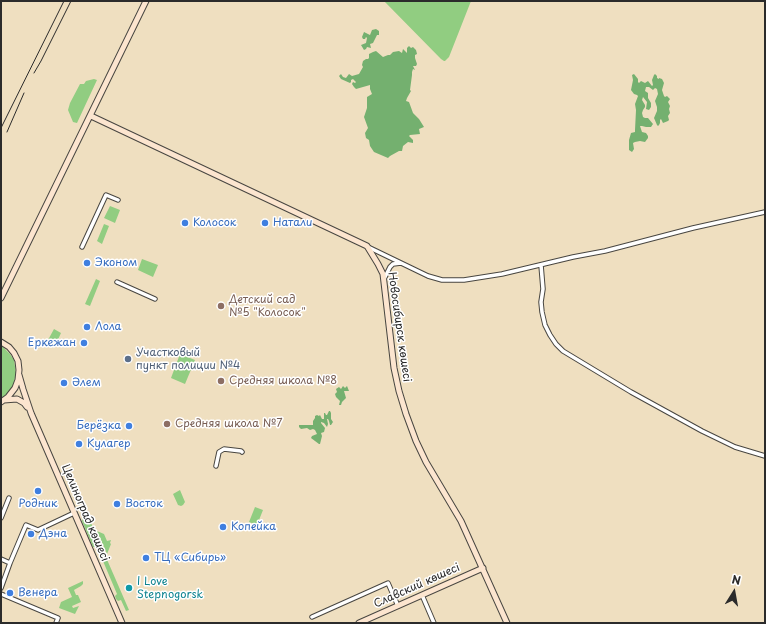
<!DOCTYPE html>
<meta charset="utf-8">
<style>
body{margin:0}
#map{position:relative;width:766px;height:624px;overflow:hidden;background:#efdfc0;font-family:"Playpen Sans",sans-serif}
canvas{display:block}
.frame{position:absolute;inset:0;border:2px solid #2b2b2b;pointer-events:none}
.north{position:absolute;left:714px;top:572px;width:40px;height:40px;-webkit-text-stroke:3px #fff;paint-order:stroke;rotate:11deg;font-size:11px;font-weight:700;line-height:16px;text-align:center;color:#2b2b2b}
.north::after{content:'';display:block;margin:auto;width:14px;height:18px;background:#2b2b2b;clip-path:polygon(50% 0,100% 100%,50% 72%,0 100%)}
</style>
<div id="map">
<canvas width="766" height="624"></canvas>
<div class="frame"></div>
<div class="north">N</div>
</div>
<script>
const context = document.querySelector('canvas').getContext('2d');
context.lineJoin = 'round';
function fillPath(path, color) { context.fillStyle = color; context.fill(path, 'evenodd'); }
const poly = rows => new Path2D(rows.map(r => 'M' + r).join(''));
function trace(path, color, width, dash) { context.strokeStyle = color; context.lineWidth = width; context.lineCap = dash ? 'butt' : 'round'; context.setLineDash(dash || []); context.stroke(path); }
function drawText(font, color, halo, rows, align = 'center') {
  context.font = font + ' "Playpen Sans",sans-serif'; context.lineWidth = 3; context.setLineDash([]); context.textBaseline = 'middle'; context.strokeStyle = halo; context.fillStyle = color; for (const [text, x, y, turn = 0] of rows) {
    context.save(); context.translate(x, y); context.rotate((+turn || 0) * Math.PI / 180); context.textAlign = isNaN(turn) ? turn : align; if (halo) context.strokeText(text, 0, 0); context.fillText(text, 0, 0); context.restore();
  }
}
fillPath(poly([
 [384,1,471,1,449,57,445,61,444,61,441,59],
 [94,79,97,80,77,123,73,122,68,110,70,103,80,84,84,84,86,81],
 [110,206,120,210,115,223,104,218],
 [104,224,109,226,102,244,97,241],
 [142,259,158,265,153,277,138,270],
 [96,279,100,281,90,306,85,304],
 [54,329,61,333,56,344,48,340],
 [1,345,10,354,14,360,16,373,13,387,7,395,1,399],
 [180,354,195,360,185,384,171,378],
 [180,490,185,502,183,505,181,506,178,505,173,494],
 [255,507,263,510,257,525,249,522],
 [88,516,129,610,126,611,121,600,118,601,116,599,115,596,117,594,97,547,93,547,82,521,83,518],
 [97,531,104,534,107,541,111,540,110,543,111,544,107,554],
 [83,581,83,584,81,586,74,590,76,595,78,595,81,602,72,606,73,608,79,606,75,614,59,608,61,602,72,597,68,588]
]), '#91cd81');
fillPath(poly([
 [376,29,379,31,379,35,377,35,373,43,370,44,371,48,367,47,366,49,364,50,361,45,366,43,367,38,366,37,365,39,363,39,362,37,364,32,370,35,372,30],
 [409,46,411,48,413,47,416,50,417,54,415,55,415,58,417,64,416,66,413,66,415,70,413,69,412,72,412,75,410,90,411,91,407,98,406,101,409,102,413,113,419,119,424,127,419,129,420,134,410,135,409,136,413,140,413,143,408,142,403,146,402,151,399,151,390,156,388,158,374,152,370,146,369,140,366,138,365,133,368,128,364,117,367,108,367,97,372,94,370,89,370,85,356,89,354,87,352,84,353,82,355,83,356,82,353,79,351,80,351,82,350,83,341,79,339,76,341,74,343,77,346,78,349,74,352,76,359,74,363,67,362,65,363,61,366,59,368,59,369,58,369,54,373,52,376,51,383,57,388,55,390,55,393,52,399,51,402,53,403,49,407,53,407,48],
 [634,74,638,79,638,82,639,83,641,81,645,83,648,81,652,86,653,85,652,80,654,75,655,74,657,76,657,78,659,79,659,78,662,79,664,83,662,90,664,96,665,97,667,96,670,99,668,102,670,106,669,109,670,113,668,116,669,120,668,121,663,123,661,119,660,120,660,123,659,125,658,126,657,125,654,118,657,111,657,107,655,101,658,94,657,89,655,88,653,90,649,87,646,87,645,91,648,93,648,98,651,103,651,107,649,110,646,109,647,102,643,97,642,100,645,105,645,107,643,110,642,113,643,117,645,118,648,118,653,124,651,127,646,127,642,126,640,126,642,132,646,133,648,136,648,138,645,142,640,141,635,142,633,143,634,149,632,152,629,150,629,140,631,133,635,132,635,130,636,110,635,104,638,96,637,95,634,94,631,90,633,80,632,75],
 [343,386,345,388,347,386,349,391,344,391,346,398,342,402,341,405,339,405,340,401,336,397,335,394,337,392,336,389,339,387,341,389],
 [329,411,330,411,331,413,331,419,333,422,331,425,330,425,329,421,328,419,327,419,328,424,327,427,324,423,321,422,321,423,325,428,324,432,321,433,322,436,320,444,319,444,311,438,312,436,317,434,315,430,313,429,310,430,307,428,301,429,299,427,299,425,313,425,313,421,315,418,315,416,317,415,319,416,320,415,322,419,324,419,324,413,325,413,326,415,327,415]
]), '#74b06f');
const street = poly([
 [82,247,106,195,118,200],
 [368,247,428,276,442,280,464,280,502,274,573,257,605,251,693,228,765,212],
 [541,265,543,289,541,302,542,312,545,325,550,335,556,344,563,351,631,392,702,431,735,447,765,456],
 [384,279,390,267,393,264,401,263],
 [117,282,155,299],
 [216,466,219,452,224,449,241,451,242,452],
 [1,518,9,498],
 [1,559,10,563,26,525,38,530,74,513],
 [1,588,10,563],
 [1,594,58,618,56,623],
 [422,595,434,623],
 [312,617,388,583,398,606]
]);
const secondary = poly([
 [91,116,367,246,378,264,383,274,394,368,399,391,406,414,416,441,426,462,461,521,507,623],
 [1,298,146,1],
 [1,342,9,347,14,353,18,361,19,370,18,380,15,388,8,397,1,402],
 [19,375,23,389,31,413,122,623],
 [4,400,17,399,24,403,27,407],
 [359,623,483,568]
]);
trace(street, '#484641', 5.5);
trace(secondary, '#484641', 7);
trace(street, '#fff', 3.5);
trace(secondary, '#fce5cf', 5);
trace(poly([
 [34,73,41,61,71,1],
 [1,128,64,1],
 [7,132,24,93]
]), '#2b2b2b', 1);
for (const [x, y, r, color] of [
 [185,223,4,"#3f7fe0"],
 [265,223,4,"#3f7fe0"],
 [87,263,4,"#3f7fe0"],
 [221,306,4,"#8d6e63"],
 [87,327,4,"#3f7fe0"],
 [84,343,4,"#3f7fe0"],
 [128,359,4,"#5c6f8a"],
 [221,381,4,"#8d6e63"],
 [64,383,4,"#3f7fe0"],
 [167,424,4,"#8d6e63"],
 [129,426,4,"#3f7fe0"],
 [79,444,4,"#3f7fe0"],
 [38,491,4,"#3f7fe0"],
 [117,504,4,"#3f7fe0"],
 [223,527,4,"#3f7fe0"],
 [31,534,4,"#3f7fe0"],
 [146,558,4,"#3f7fe0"],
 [129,588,4,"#0f9aa8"],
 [10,593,4,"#3f7fe0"]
]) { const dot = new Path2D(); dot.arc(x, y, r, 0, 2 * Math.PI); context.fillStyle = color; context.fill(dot); trace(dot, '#fff', 1.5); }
drawText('11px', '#366cbe', '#fff', [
 ["Колосок",193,223],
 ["Натали",273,223],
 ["Эконом",95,263],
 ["Лола",95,327],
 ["Еркежан",76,343,"right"],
 ["Әлем",72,383],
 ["Берёзка",121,426,"right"],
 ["Кулагер",87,444],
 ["Родник",38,504,"center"],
 ["Восток",125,504],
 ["Копейка",231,527],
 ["Дэна",39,534],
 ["ТЦ «Сибирь»",154,558],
 ["Венера",18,593]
], 'left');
drawText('11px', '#785e54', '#fff', [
 ["Детский сад",229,300],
 ["№5 \"Колосок\"",229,313],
 ["Средняя школа №8",229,381],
 ["Средняя школа №7",175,424]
], 'left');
drawText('11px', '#2b2b2b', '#fff', [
 ["Новосибирск көшесі",399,327,82],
 ["Целиноград көшесі",85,513,67],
 ["Славский көшесі",417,586,-24]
]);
drawText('11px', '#4e5e75', '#fff', [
 ["Участковый",136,353],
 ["пункт полиции №4",136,366]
], 'left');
drawText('11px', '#0d838f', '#fff', [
 ["I Love",137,582],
 ["Stepnogorsk",137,595]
], 'left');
</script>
